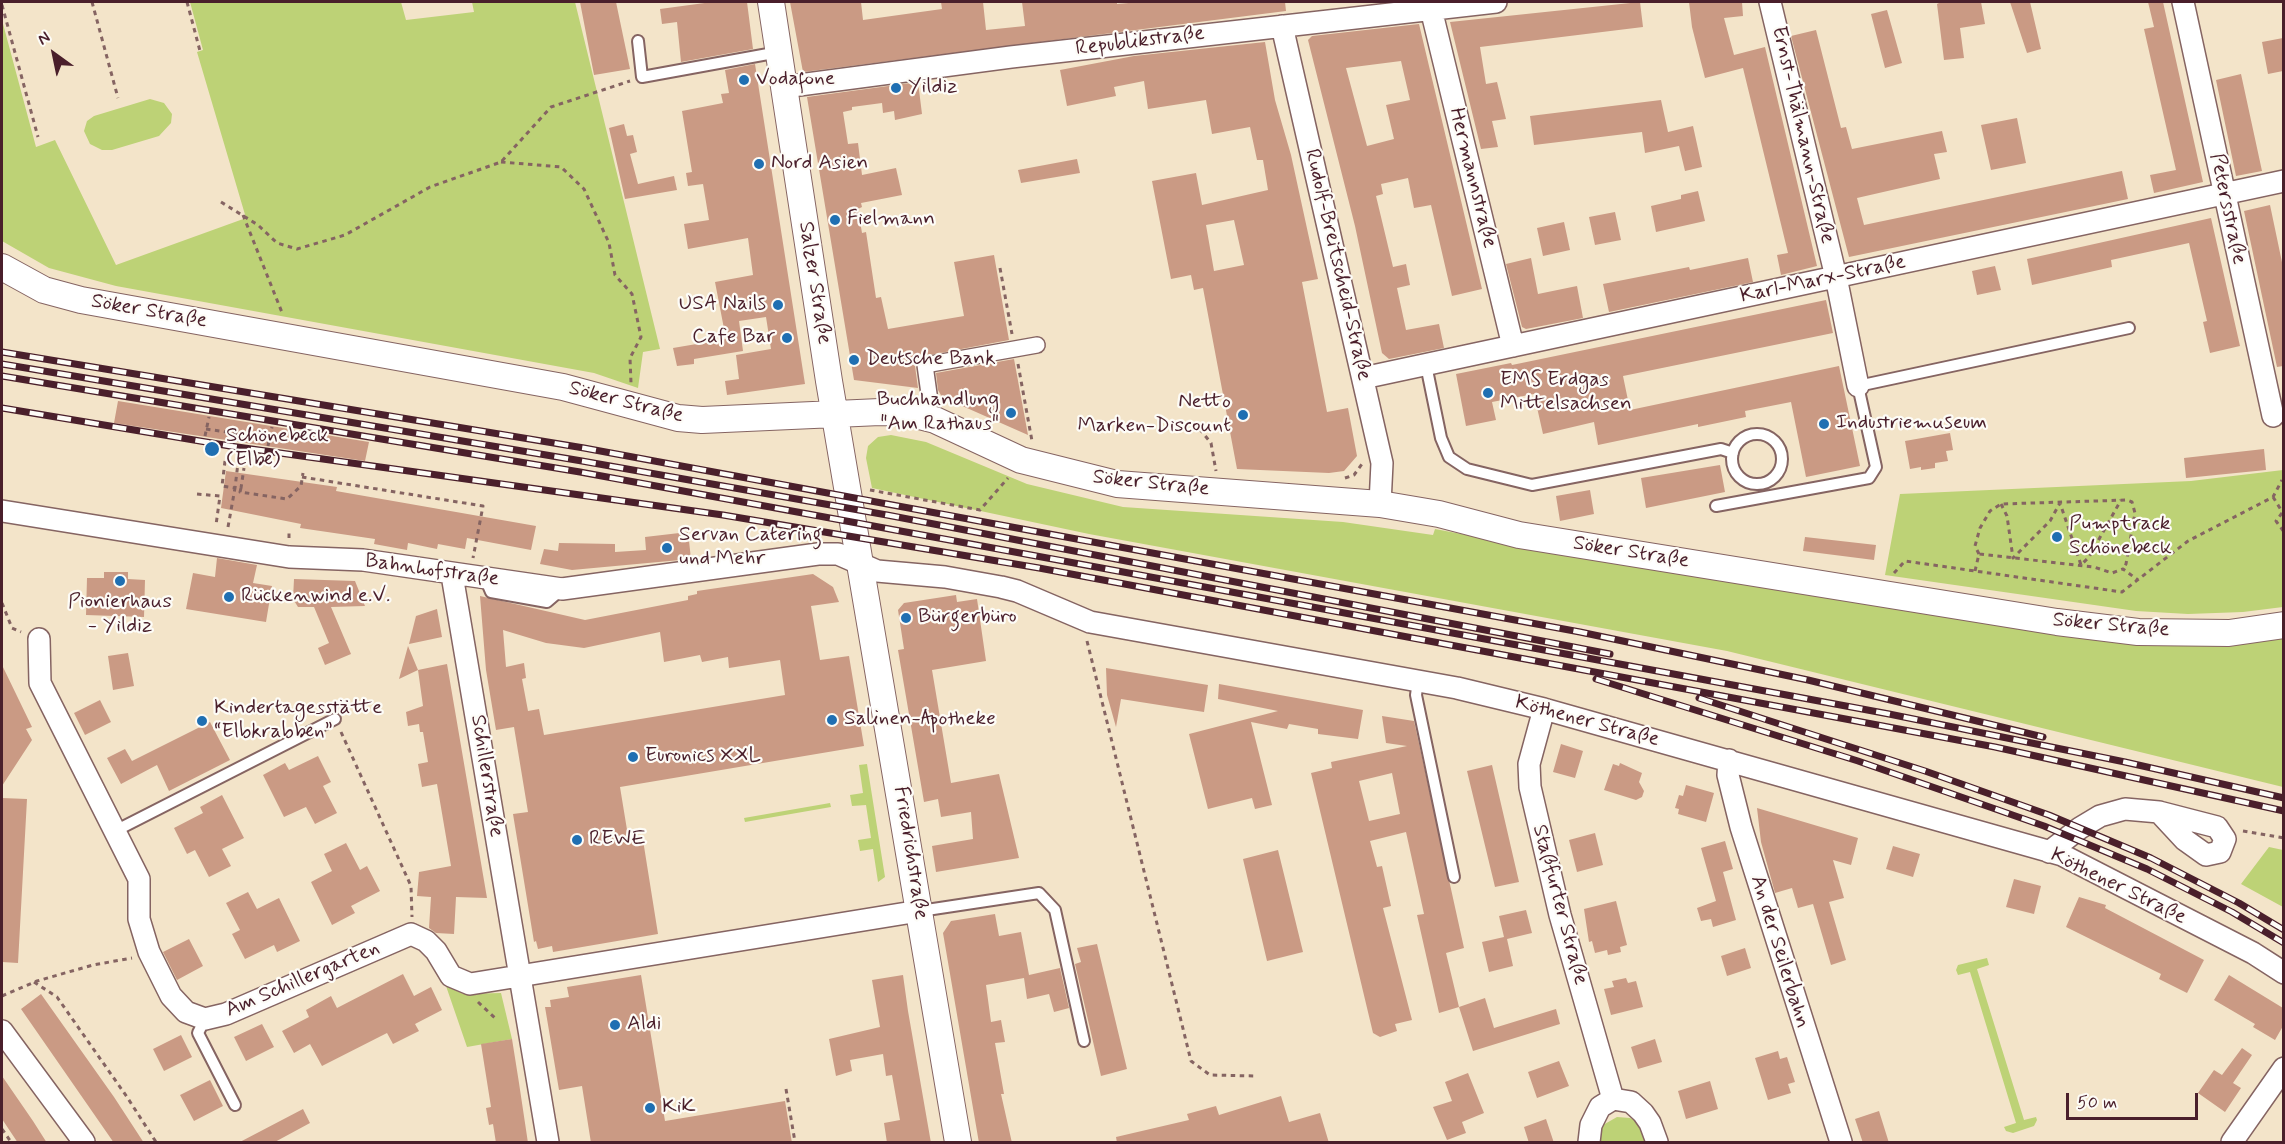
<!DOCTYPE html>
<meta charset="utf-8">
<style>
body{margin:0}
#map{position:relative;width:2285px;height:1144px;overflow:hidden;background:#f3e4c9;font-family:Mynerve,sans-serif}
canvas{display:block}
.frame{position:absolute;inset:0;border:3px solid #4a1f2b;pointer-events:none}
.north{position:absolute;left:24px;top:24px;width:60px;height:60px;-webkit-text-stroke:4px #fdfcf7;paint-order:stroke;rotate:327deg;font-size:16px;font-weight:700;line-height:24px;text-align:center;color:#4a1f2b}
.north::after{content:'';display:block;margin:auto;width:21px;height:27px;background:#4a1f2b;clip-path:polygon(50% 0,100% 100%,50% 72%,0 100%)}
.scale{position:absolute;left:2066px;top:1093px;width:132px;height:27px;box-sizing:border-box;border:3px solid #4a1f2b;border-top:0;padding-left:8px;font-size:18px;line-height:21px;white-space:nowrap;color:#4a1f2b;-webkit-text-stroke:4px #fdfcf7;paint-order:stroke}
</style>
<div id="map">
<canvas width="2285" height="1144"></canvas>
<div class="frame"></div>
<div class="north">N</div>
<div class="scale">50 m</div>
</div>
<script>
const context = document.querySelector('canvas').getContext('2d');
context.lineJoin = 'round';
function fillPath(path, color) { context.fillStyle = color; context.fill(path, 'evenodd'); }
const poly = rows => new Path2D(rows.map(r => 'M' + r).join(''));
function trace(path, color, width, dash) { context.strokeStyle = color; context.lineWidth = width; context.lineCap = dash ? 'butt' : 'round'; context.setLineDash(dash || []); context.stroke(path); }
function drawText(font, color, halo, rows, align = 'center') {
  context.font = font + ' Mynerve,sans-serif'; context.lineWidth = 4.5; context.setLineDash([]); context.textBaseline = 'middle'; context.strokeStyle = halo; context.fillStyle = color; for (const [text, x, y, turn = 0] of rows) {
    context.save(); context.translate(x, y); context.rotate((+turn || 0) * Math.PI / 180); context.textAlign = isNaN(turn) ? turn : align; if (halo) context.strokeText(text, 0, 0); context.fillText(text, 0, 0); context.restore();
  }
}
fillPath(poly([
 [190,2,401,2,406,20,474,12,472,2,575,2,660,349,643,352,638,388,594,373,116,286,49,268,2,241,2,20,36,147,55,140,116,265,246,218,197,52,203,50],
 [150,99,164,103,172,114,171,123,159,136,112,150,102,150,90,144,84,131,87,121,94,116],
 [891,435,926,442,1027,484,1123,507,1343,522,1433,535,1435,529,1551,551,2068,634,2169,645,2217,645,2283,638,2283,787,1727,651,1089,534,872,488,866,458,868,446,878,437],
 [2283,470,2283,607,2243,612,2188,614,2136,611,1885,575,1900,494,2191,481],
 [867,764,885,877,878,882,873,849,860,851,858,840,871,838,866,805,852,806,850,795,863,793,859,765],
 [830,803,831,807,745,822,744,818],
 [2269,847,2283,850,2283,907,2241,884],
 [1987,958,1989,965,1977,969,2024,1120,2036,1117,2037,1120,2034,1126,2013,1133,2006,1131,2004,1127,2016,1123,1970,972,1958,975,1956,970,1958,965],
 [446,986,463,994,501,993,512,1039,467,1047],
 [1617,1117,1630,1118,1640,1123,1651,1142,1595,1142,1603,1125]
]), '#bdd276');
fillPath(poly([
 [580,2,616,2,630,69,594,75],
 [712,2,747,2,753,49,681,62,677,22,662,24,660,9],
 [790,2,861,2,863,20,942,9,941,2,983,2,986,30,1025,26,1022,2,1117,2,1117,4,1140,2,1285,2,1286,11,803,72],
 [1640,2,1643,27,1480,47,1486,84,1497,82,1506,119,1492,121,1498,147,1481,149,1450,22],
 [1689,2,1742,2,1743,16,1724,18,1734,55,1765,47,1817,266,1781,275,1777,255,1788,253,1743,68,1705,78,1692,27],
 [1941,2,1981,2,1985,24,1960,28,1964,58,1944,60,1937,4],
 [2010,2,2030,2,2041,49,2027,53],
 [2148,2,2163,2,2203,182,2154,193,2150,175,2176,170,2144,29,2154,27],
 [1887,10,1902,63,1885,68,1871,14],
 [1419,24,1482,289,1452,296,1431,205,1414,208,1408,178,1381,184,1383,194,1376,196,1393,267,1406,264,1410,285,1397,288,1406,330,1439,324,1444,348,1389,359,1382,353,1355,226,1308,40,1312,36],
 [1401,61,1410,100,1386,105,1394,139,1367,146,1346,68],
 [1816,30,1841,128,1846,127,1852,149,1942,131,1947,152,1934,154,1940,179,1857,198,1864,225,2122,171,2128,199,1849,257,1791,36],
 [2283,38,2283,71,2268,74,2262,42],
 [1265,42,1275,100,1291,155,1318,279,1302,282,1327,412,1348,408,1357,456,1344,471,1329,473,1237,469,1203,288,1194,290,1191,275,1171,279,1152,181,1196,173,1202,205,1268,190,1263,160,1257,160,1250,127,1212,134,1206,100,1148,109,1144,81,1114,87,1116,96,1067,106,1060,70,1134,56],
 [1234,220,1244,265,1214,271,1206,225],
 [755,64,805,384,727,395,725,381,739,379,736,355,771,349,766,317,739,321,743,351,694,359,694,364,677,366,673,348,726,339,715,282,753,275,748,238,688,249,684,224,709,220,703,184,688,186,686,173,692,172,682,111,723,103,721,94,729,93,725,70],
 [2241,74,2262,171,2236,176,2216,80],
 [918,82,922,114,895,120,894,111,883,113,882,103,852,107,852,110,843,112,848,144,858,143,862,175,896,168,902,195,861,203,862,207,858,209,862,233,866,232,876,298,881,297,888,329,964,316,954,262,994,255,1009,340,919,357,915,366,918,388,854,380,807,97],
 [1661,100,1668,132,1693,126,1702,167,1685,171,1679,146,1645,153,1642,132,1534,145,1530,116],
 [2017,118,2026,163,1991,170,1981,125],
 [624,124,627,136,633,135,637,152,630,154,638,184,674,176,677,190,625,199,609,128],
 [1077,159,1080,173,1021,183,1018,170],
 [1698,191,1705,221,1656,232,1651,206,1681,199,1681,195],
 [2270,205,2283,267,2283,366,2277,367,2244,211],
 [1615,212,1621,240,1595,245,1589,217],
 [2211,218,2240,346,2210,353,2203,322,2207,321,2189,243,2111,260,2112,267,2032,285,2027,259],
 [1564,222,1570,250,1543,256,1537,228],
 [1531,258,1538,294,1577,286,1583,318,1526,329,1522,327,1506,264],
 [1748,258,1753,282,1609,312,1603,284,1689,267,1690,270],
 [1995,266,2001,290,1977,295,1972,271],
 [1826,300,1833,333,1623,376,1630,410,1839,366,1860,466,1806,477,1791,402,1745,411,1746,417,1698,427,1698,424,1598,445,1594,422,1543,434,1534,394,1492,402,1496,420,1466,426,1456,374,1511,363,1512,365],
 [1014,359,1028,435,942,397,938,390,936,373],
 [118,401,369,442,365,461,114,423],
 [1950,433,1953,450,1946,451,1948,461,1935,463,1935,468,1921,470,1921,467,1910,469,1905,441],
 [2264,449,2266,470,2186,478,2184,458],
 [1720,465,1725,492,1646,508,1641,478],
 [226,471,337,487,336,491,536,526,531,550,467,538,465,549,438,544,437,549,408,543,407,550,374,544,375,539,300,528,301,524,221,508],
 [1590,490,1594,514,1560,521,1556,496],
 [688,532,691,559,572,570,540,564,544,549,558,551,559,543,615,544,615,552,646,550,645,537],
 [1805,537,1876,545,1874,560,1803,551],
 [217,558,257,565,253,583,272,586,266,622,186,609,193,573,215,577],
 [104,572,128,572,128,579,145,580,144,617,86,615,87,578,104,578],
 [813,574,833,587,839,602,811,606,820,660,849,656,864,746,620,787,629,842,643,840,658,934,553,952,552,946,538,949,536,941,534,942,513,814,528,812,514,727,496,730,486,670,480,596,585,620,688,600,688,596,697,594,697,591],
 [503,630,546,643,584,648,660,632,664,662,700,655,702,662,728,657,729,668,780,660,785,695,544,735,539,709,528,711,522,679,526,678,524,663,506,667],
 [294,579,355,581,365,606,331,607,351,654,325,665,318,648,329,643,314,607,298,607,293,599],
 [956,595,957,602,977,599,986,661,932,670,951,783,999,774,1019,858,936,872,932,846,973,839,971,812,941,817,938,799,924,802,898,650,904,649,898,610,904,603],
 [437,609,442,637,409,644,416,616],
 [408,646,418,670,399,679],
 [128,653,134,686,113,690,108,656],
 [447,664,487,898,456,897,454,934,436,933,429,928,431,897,417,896,419,872,451,866,437,784,422,787,418,764,428,762,423,732,420,732,419,724,408,726,406,712,423,706,418,670],
 [2,665,32,727,26,729,32,740,2,786],
 [1106,668,1208,685,1204,712,1121,699,1116,727,1107,695],
 [1219,684,1363,710,1358,739,1318,734,1318,729,1289,724,1287,729,1251,722,1272,805,1255,809,1252,798,1208,809,1189,734,1278,711,1218,699],
 [100,700,111,722,85,735,74,713],
 [1382,716,1414,721,1464,948,1446,953,1459,1007,1439,1013,1417,915,1424,914,1406,832,1370,841,1377,867,1382,866,1391,906,1383,908,1412,1020,1395,1024,1397,1031,1380,1037,1373,1033,1311,773,1332,768,1331,762,1407,746,1386,743],
 [1392,773,1400,814,1369,821,1359,781],
 [210,722,230,760,169,791,157,765,121,784,107,758,125,749,132,761],
 [1561,744,1583,751,1575,778,1553,772],
 [318,756,331,782,323,786,337,813,315,824,306,807,284,817,263,775,285,763,289,770],
 [1620,763,1642,773,1639,782,1644,791,1642,797,1636,800,1604,790,1613,764,1619,766],
 [1492,765,1519,882,1495,887,1467,771],
 [1686,785,1714,793,1706,822,1678,814,1679,809,1675,808,1679,795,1683,796],
 [222,795,244,838,222,849,231,866,209,877,195,850,187,854,174,828,203,813,200,807],
 [2,798,27,799,18,963,2,962],
 [1757,808,1858,838,1851,865,1833,860,1844,898,1829,902,1846,960,1831,965,1813,904,1798,908,1792,888,1775,893,1761,842],
 [1595,833,1603,865,1577,872,1569,840],
 [1725,841,1733,869,1723,872,1736,920,1713,927,1711,919,1701,921,1697,908,1716,901,1701,848],
 [346,843,360,870,367,866,380,891,351,906,355,913,332,925,311,882,332,871,324,854],
 [1893,846,1920,854,1913,877,1886,869],
 [1278,850,1303,952,1267,961,1243,859],
 [2014,879,2041,886,2034,914,2006,907],
 [248,892,257,909,279,898,300,941,277,952,274,945,245,959,232,934,240,930,226,903],
 [2079,897,2106,905,2105,908,2204,960,2187,993,2159,979,2161,974,2066,927],
 [1616,901,1627,945,1620,947,1621,952,1608,955,1607,950,1595,953,1592,941,1589,942,1584,909],
 [1526,910,1532,933,1507,939,1513,966,1489,972,1482,942,1504,937,1499,916],
 [995,914,999,936,1021,932,1029,975,1060,968,1069,1008,1054,1012,1049,994,1027,999,1024,978,986,985,991,1022,1001,1020,1005,1042,995,1043,1004,1094,1001,1094,1012,1143,979,1143,943,933,951,921],
 [189,939,203,966,177,980,163,952],
 [1097,944,1127,1069,1101,1076,1075,964,1081,962,1077,948],
 [1745,948,1751,968,1727,976,1721,956],
 [403,974,414,996,431,987,442,1010,415,1024,419,1031,393,1044,387,1033,322,1066,310,1044,294,1053,282,1031,309,1017,306,1010,331,996,337,1008],
 [641,975,665,1121,785,1101,792,1143,591,1143,582,1086,559,1090,545,1007,551,1007,550,1000,569,997,567,987],
 [903,975,908,1011,931,1143,887,1143,884,1123,900,1120,892,1075,886,1076,883,1054,850,1060,852,1071,836,1076,829,1039,880,1027,872,980],
 [2229,975,2283,1008,2283,1026,2275,1040,2253,1027,2255,1024,2214,1000],
 [1626,978,1628,983,1636,981,1643,1007,1611,1015,1604,989,1614,987,1612,981],
 [41,994,114,1097,144,1143,114,1143,21,1009],
 [1485,998,1494,1028,1556,1009,1560,1024,1473,1051,1459,1007],
 [262,1024,274,1047,246,1061,234,1037],
 [181,1035,192,1057,164,1071,153,1049],
 [512,1039,519,1083,528,1143,496,1143,493,1124,489,1125,486,1108,491,1107,481,1044],
 [1655,1039,1662,1062,1638,1069,1631,1047],
 [2242,1048,2252,1055,2233,1083,2241,1088,2225,1112,2198,1093,2214,1070,2222,1075],
 [1778,1051,1780,1059,1787,1057,1795,1082,1788,1084,1791,1093,1768,1100,1755,1058],
 [1559,1061,1569,1086,1537,1098,1528,1072],
 [1468,1073,1484,1113,1462,1122,1466,1133,1447,1140,1433,1107,1452,1101,1445,1082],
 [2,1076,33,1121,47,1143,18,1143,2,1119],
 [210,1080,223,1106,194,1121,180,1095],
 [1710,1081,1718,1109,1686,1119,1678,1091],
 [1281,1096,1289,1122,1320,1113,1329,1143,1117,1143,1116,1137,1189,1120,1187,1114,1216,1106,1219,1115],
 [303,1109,310,1123,273,1143,238,1143],
 [1879,1111,1889,1143,1863,1143,1855,1119],
 [1546,1119,1554,1143,1529,1143,1524,1127]
]), '#ca9a84');
const service = poly([
 [638,41,642,77,779,52],
 [1426,365,1441,438,1449,457,1467,469,1532,485,1721,449,1733,453],
 '1732 459a25 25 0 1 1 50 0a25 25 0 1 1-50 0Z',
 [1716,506,1869,478,1876,467,1858,386,2129,328],
 [485,578,491,592,547,602,561,590],
 [1418,681,1416,695,1454,877],
 [115,831,335,719],
 [920,911,1039,893,1055,910,1084,1041],
 [205,1019,198,1033,235,1105]
]);
const pedestrian = poly([
 [930,401,925,365,1037,345]
]);
const minor = poly([
 [1770,2,1836,277,1858,386],
 [2183,2,2273,416],
 [1431,9,1513,346],
 [1282,26,1382,463,1380,504],
 [784,87,1011,57,1496,2],
 [1363,378,2284,181],
 [2,511,289,557,363,560,562,589,818,554,838,554,877,571,945,577,1001,587,1017,591,1090,622,1457,688,1544,709,2062,855,2253,953,2284,973],
 [452,575,548,1142],
 [39,639,40,683,139,879,139,919,149,952,171,996,186,1012,205,1019,226,1014,411,934,426,941,436,951,451,976,470,984,919,911],
 [1544,709,1529,764,1530,787,1560,915,1613,1099],
 [1729,760,1728,775,1741,827,1841,1142],
 [2049,852,2080,828,2100,816,2125,809,2159,812,2217,827,2225,839,2220,852,2206,855,2185,840,2159,812],
 [2,1031,84,1142],
 [1589,1142,1591,1125,1600,1107,1613,1099,1631,1102,1643,1113,1650,1123,1657,1142],
 [2232,1142,2284,1068]
]);
const tertiary = poly([
 [771,2,829,381,958,1142],
 [2,267,44,290,81,300,563,387,678,418,702,420,880,412,907,413,935,420,1021,460,1117,484,1380,504,1439,514,1519,535,2057,622,2138,632,2229,633,2284,625]
]);
trace(service, '#856462', 14);
trace(pedestrian, '#856462', 18);
trace(minor, '#856462', 24);
trace(tertiary, '#856462', 28);
trace(poly([
 [92,2,118,98],
 [187,2,200,51],
 [2,5,38,137],
 [501,162,561,167,584,189,609,243,615,275,632,294,641,337,630,358,631,383],
 [221,202,258,225,277,243,297,249,345,235,430,187,501,162,551,107,630,81],
 [243,215,283,315],
 [1000,268,1012,334],
 [1018,364,1032,441],
 [1194,422,1211,443,1216,471],
 [206,429,240,434],
 [205,436,209,417],
 [258,437,270,439],
 [268,446,272,427],
 [225,461,222,486,235,488,238,463],
 [302,477,483,506,473,558],
 [1345,478,1354,475,1362,464],
 [241,488,240,492,287,499,301,486,303,473],
 [870,490,980,510,1008,478],
 [197,494,220,496,216,525],
 [2273,497,2283,513],
 [2001,504,2007,516,2013,558,2050,521,2060,503,2081,565,2089,557,2121,500],
 [2282,513,2276,521,2284,532],
 [228,527,235,488,241,488,244,468],
 [289,538,289,531],
 [1979,554,1975,546,1980,528,1990,511,2001,504,2127,500,2132,502,2135,513,2126,564,2123,569],
 [1975,571,1979,554,2094,567,2112,573,2123,569,2138,580],
 [1894,573,1905,561,2122,592,2188,541,2273,497,2282,480],
 [2,603,12,628,21,632],
 [1087,641,1191,1061,1210,1075,1257,1076],
 [341,732,411,886,412,917],
 [2243,831,2284,838],
 [34,982,57,997,127,1097,156,1142],
 [2,996,37,981,93,965,132,958],
 [478,1002,496,1019],
 [786,1089,795,1142],
 [2,1129,11,1142]
]), '#856462', 3, [4.5, 4.5]);
trace(service, '#fff', 10);
trace(pedestrian, '#fff', 15);
trace(minor, '#fff', 21);
trace(tertiary, '#fff', 26);
const rail = poly([
 [2,352,584,448,1580,632,1808,680,2043,737],
 [2,364,582,461,887,515,1610,654],
 [2,376,580,472,1183,583,1889,714,2125,762,2284,798],
 [2,408,230,446,723,515,1039,568,1995,747,2284,811],
 [1596,679,1858,761,2044,826,2147,869,2232,912,2284,943],
 [1699,698,1925,771,2049,815,2151,858,2239,903,2284,930]
]);
trace(rail, '#4a1f2b', 7);
trace(rail, '#fdfcf7', 4.5, [14]);
for (const [x, y, r, color] of [
 [744,80,6,"#1f6fb2"],
 [896,88,6,"#1f6fb2"],
 [759,164,6,"#1f6fb2"],
 [835,220,6,"#1f6fb2"],
 [778,305,6,"#1f6fb2"],
 [787,338,6,"#1f6fb2"],
 [854,360,6,"#1f6fb2"],
 [1488,393,6,"#1f6fb2"],
 [1011,413,6,"#1f6fb2"],
 [1243,415,6,"#1f6fb2"],
 [1824,424,6,"#1f6fb2"],
 [212,449,8,"#1f6fb2"],
 [2057,537,6,"#1f6fb2"],
 [667,548,6,"#1f6fb2"],
 [120,581,6,"#1f6fb2"],
 [229,597,6,"#1f6fb2"],
 [906,618,6,"#1f6fb2"],
 [832,720,6,"#1f6fb2"],
 [202,721,6,"#1f6fb2"],
 [633,757,6,"#1f6fb2"],
 [577,840,6,"#1f6fb2"],
 [615,1025,6,"#1f6fb2"],
 [650,1108,6,"#1f6fb2"]
]) { const dot = new Path2D(); dot.arc(x, y, r, 0, 2 * Math.PI); context.fillStyle = color; context.fill(dot); trace(dot, '#fdfcf7', 2); }
drawText('21px', '#4a1f2b', '#fdfcf7', [
 ["Republikstraße",1140,42,-7],
 ["Ernst-Thälmann-Straße",1802,135,77],
 ["Hermannstraße",1472,178,76],
 ["Petersstraße",2227,209,78],
 ["Rudolf-Breitscheid-Straße",1337,265,77],
 ["Karl-Marx-Straße",1823,280,-12],
 ["Salzer Straße",814,283,81],
 ["Söker Straße",149,312,10],
 ["Söker Straße",626,403,14],
 ["Söker Straße",1151,484,6],
 ["Söker Straße",1631,553,9],
 ["Bahnhofstraße",432,571,8],
 ["Söker Straße",2111,626,5],
 ["Köthener Straße",1587,722,15],
 ["Schillerstraße",486,776,81],
 ["Friedrichstraße",910,853,81],
 ["Köthener Straße",2118,887,26],
 ["Staßfurter Straße",1559,905,75],
 ["An der Seilerbahn",1779,952,73],
 ["Am Schillergarten",303,980,-23]
]);
drawText('21px', '#4a1f2b', '#fdfcf7', [
 ["Vodafone",756,80],
 ["Yildiz",908,88],
 ["Nord Asien",771,164],
 ["Fielmann",847,220],
 ["USA Nails",766,305,"right"],
 ["Cafe Bar",775,338,"right"],
 ["Deutsche Bank",866,360],
 ["EMS Erdgas",1500,381],
 ["Mittelsachsen",1500,405],
 ["Buchhandlung",999,401,"right"],
 ["\"Am Rathaus\"",999,425,"right"],
 ["Netto",1231,403,"right"],
 ["Marken-Discount",1231,427,"right"],
 ["Industriemuseum",1836,424],
 ["Schönebeck",226,437],
 ["(Elbe)",226,461],
 ["Pumptrack",2069,525],
 ["Schönebeck",2069,549],
 ["Servan Catering",679,536],
 ["und Mehr",679,560],
 ["Rückenwind e.V.",241,597],
 ["Pionierhaus",120,603,"center"],
 ["- Yildiz",120,627,"center"],
 ["Bürgerbüro",918,618],
 ["Kindertagesstätte",214,709],
 ["“Elbkrabben”",214,733],
 ["Salinen-Apotheke",844,720],
 ["Euronics XXL",645,757],
 ["REWE",589,840],
 ["Aldi",627,1025],
 ["KiK",662,1108]
], 'left');
</script>
